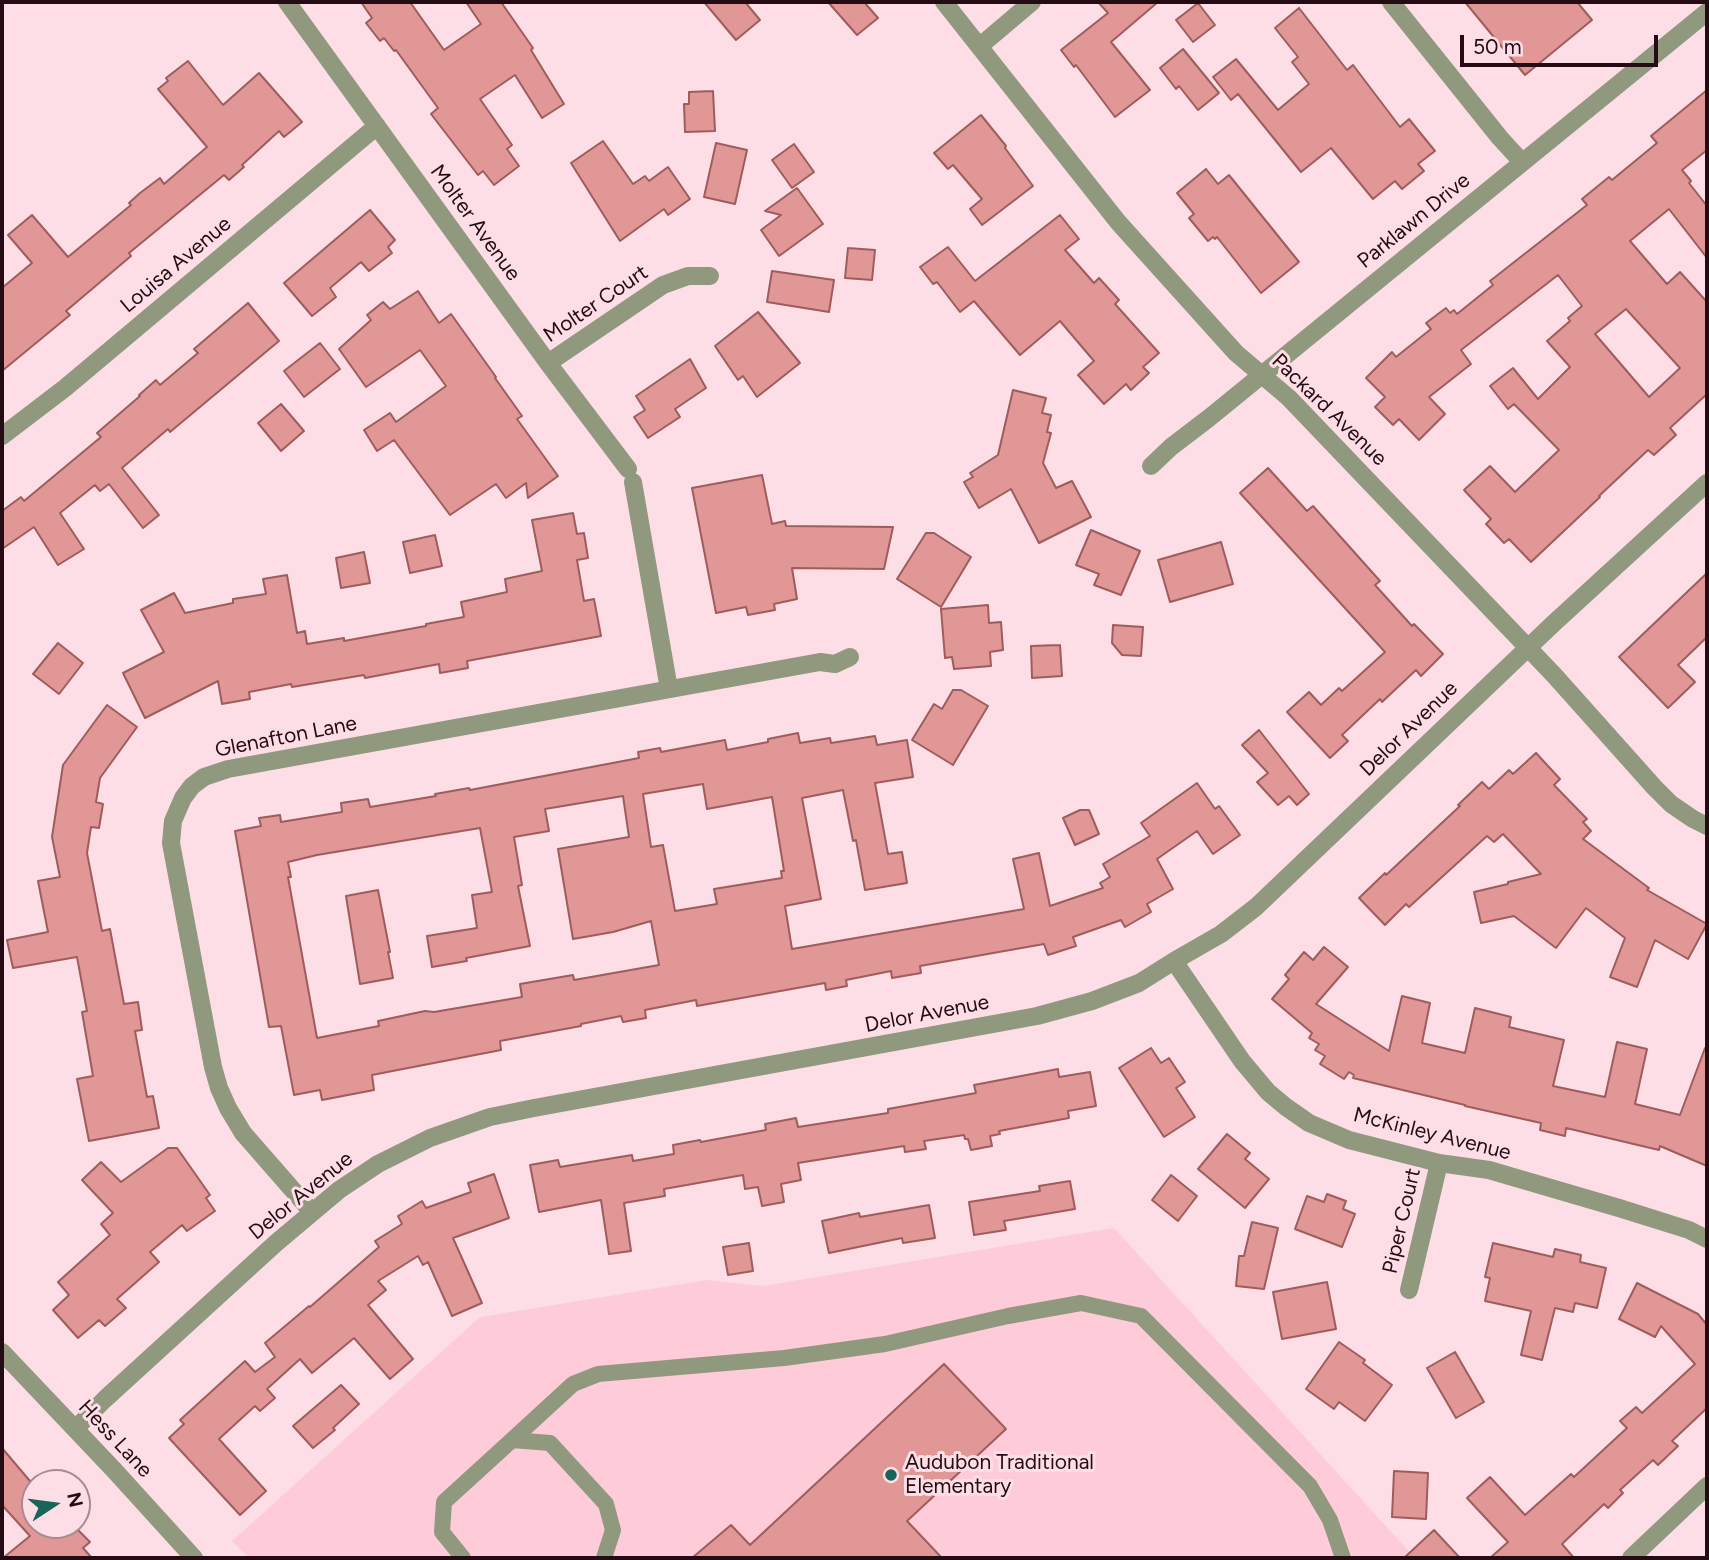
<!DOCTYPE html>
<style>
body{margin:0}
#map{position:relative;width:1709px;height:1560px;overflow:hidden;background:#fddee6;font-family:Figtree,sans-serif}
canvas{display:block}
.frame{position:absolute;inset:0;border:4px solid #250c14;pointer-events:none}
.north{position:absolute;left:21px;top:1469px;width:70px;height:70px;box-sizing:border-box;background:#fddee6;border:2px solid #a78a92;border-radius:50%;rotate:77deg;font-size:19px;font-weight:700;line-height:28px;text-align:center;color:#250c14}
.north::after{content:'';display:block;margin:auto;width:24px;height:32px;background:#1a6358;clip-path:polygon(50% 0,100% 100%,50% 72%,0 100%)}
.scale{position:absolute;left:1460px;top:35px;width:198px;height:32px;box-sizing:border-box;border:4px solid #250c14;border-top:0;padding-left:9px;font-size:21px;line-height:24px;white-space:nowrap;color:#250c14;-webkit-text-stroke:5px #fddee6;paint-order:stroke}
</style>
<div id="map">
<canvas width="1709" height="1560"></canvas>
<div class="frame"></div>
<div class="north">N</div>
<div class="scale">50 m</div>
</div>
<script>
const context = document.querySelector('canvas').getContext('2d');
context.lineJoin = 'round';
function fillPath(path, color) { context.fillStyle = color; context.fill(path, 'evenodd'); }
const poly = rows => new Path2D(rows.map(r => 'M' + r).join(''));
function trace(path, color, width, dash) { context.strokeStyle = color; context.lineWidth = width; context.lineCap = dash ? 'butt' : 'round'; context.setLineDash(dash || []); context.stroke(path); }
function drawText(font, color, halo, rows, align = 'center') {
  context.font = font + ' Figtree,sans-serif'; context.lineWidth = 6; context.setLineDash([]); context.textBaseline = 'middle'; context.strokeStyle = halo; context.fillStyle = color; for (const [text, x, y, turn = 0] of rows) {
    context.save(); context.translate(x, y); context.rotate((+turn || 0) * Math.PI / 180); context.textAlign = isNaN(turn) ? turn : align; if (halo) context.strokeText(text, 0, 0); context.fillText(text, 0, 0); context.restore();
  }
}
fillPath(poly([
 [1114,1228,1415,1558,249,1558,232,1541,480,1317,707,1280,762,1286]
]), '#feccd9');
const building = poly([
 [361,2,410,2,444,50,481,24,466,2,501,2,533,48,531,50,564,104,542,118,515,75,480,99,512,145,507,149,519,166,494,185,483,171,478,175,431,114,438,108,396,50,394,51,384,38,380,41,366,23,372,18,361,2],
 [704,2,745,2,760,20,736,40,704,2],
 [828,2,864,2,878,18,857,35,828,2],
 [1098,2,1158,2,1111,42,1150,90,1115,117,1076,65,1074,67,1061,50,1108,13,1098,2],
 [1465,2,1577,2,1592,20,1525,75,1465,2],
 [1198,3,1215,25,1193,42,1176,20,1198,3],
 [1299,8,1347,70,1353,65,1400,127,1409,119,1435,151,1418,164,1424,171,1402,189,1395,181,1373,199,1331,148,1301,172,1238,94,1231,100,1213,77,1236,59,1278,110,1309,84,1292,62,1298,57,1275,28,1299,8],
 [1183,49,1219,93,1198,110,1179,86,1176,89,1160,68,1183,49],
 [188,61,223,105,259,73,302,122,284,137,279,131,242,165,244,167,229,180,224,175,129,253,131,256,66,311,70,315,2,371,2,288,32,263,8,235,32,215,68,257,131,205,129,203,140,193,160,178,164,184,207,147,158,89,168,81,166,78,188,61],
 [1707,90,1707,150,1682,170,1691,181,1689,183,1707,206,1707,258,1669,209,1630,241,1667,284,1680,272,1707,302,1707,394,1670,428,1676,435,1654,455,1648,450,1599,496,1600,497,1531,562,1509,539,1504,543,1486,524,1491,519,1464,490,1490,466,1515,492,1559,450,1514,404,1508,409,1490,386,1513,368,1538,399,1570,367,1547,341,1570,321,1568,318,1582,306,1558,275,1461,350,1471,364,1429,397,1445,414,1419,440,1399,419,1393,425,1375,407,1385,397,1366,378,1392,352,1396,357,1431,329,1426,323,1446,308,1450,313,1454,310,1457,314,1493,285,1490,281,1587,205,1582,199,1609,177,1612,180,1657,143,1651,136,1707,90],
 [1626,309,1680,368,1649,397,1595,334,1626,309],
 [713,91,715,131,685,132,684,104,689,104,689,92,713,91],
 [981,115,1006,146,1005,148,1033,186,982,225,970,209,982,199,953,165,948,169,934,153,981,115],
 [603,141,633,184,645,176,649,181,668,167,690,199,668,215,664,209,620,241,571,163,603,141],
 [716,143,747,150,735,204,704,197,716,143],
 [794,144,814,172,792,188,772,160,794,144],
 [1206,169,1218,184,1229,175,1299,262,1261,293,1217,237,1215,239,1213,237,1208,241,1189,218,1194,214,1177,193,1206,169],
 [797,188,823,224,779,256,761,230,781,215,765,211,797,188],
 [370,210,395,240,388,247,392,253,369,271,361,262,330,288,336,297,312,316,284,283,370,210],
 [1060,215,1079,239,1065,250,1094,283,1099,278,1119,300,1115,304,1159,353,1143,367,1149,373,1131,390,1126,384,1104,404,1078,375,1094,361,1060,321,1020,355,974,301,960,312,937,282,933,284,920,267,948,247,975,281,1060,215],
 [848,248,875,250,872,280,845,278,848,248],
 [772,271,834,280,829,312,767,302,772,271],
 [418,291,439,323,451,314,496,377,495,378,522,416,517,419,558,476,528,498,526,483,506,498,496,484,450,515,394,440,377,451,364,430,390,413,396,422,446,386,420,350,366,387,339,349,371,320,367,315,383,302,390,309,418,291],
 [248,303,279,341,170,432,168,429,122,468,159,515,143,528,109,484,100,491,95,485,60,513,84,549,58,565,34,527,2,549,2,511,21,497,24,501,101,437,97,433,140,396,139,395,156,380,160,385,198,353,194,349,248,303],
 [758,312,800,363,757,397,743,376,738,380,715,346,758,312],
 [320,343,340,369,304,397,284,371,320,343],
 [690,359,706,388,675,409,680,417,648,438,634,417,645,410,636,396,690,359],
 [1013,390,1046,398,1042,413,1051,415,1047,432,1051,433,1043,463,1056,488,1072,481,1091,517,1039,543,1011,489,979,508,964,482,973,477,970,473,998,455,1013,390],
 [281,404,304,431,281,451,258,423,281,404],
 [1268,468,1307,511,1313,506,1380,581,1375,585,1412,626,1414,624,1443,654,1421,676,1416,670,1382,702,1380,699,1342,735,1348,741,1330,758,1287,712,1309,692,1321,705,1339,688,1342,691,1385,652,1240,493,1268,468],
 [762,475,772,524,785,521,786,526,893,527,884,569,792,568,797,599,774,604,775,610,748,615,746,607,716,613,692,488,762,475],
 [573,513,577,534,584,533,588,558,577,560,584,601,594,599,601,636,467,661,468,668,440,673,439,664,365,678,364,675,292,687,291,684,249,692,250,699,222,704,218,681,145,718,123,673,164,652,141,610,174,593,185,613,233,603,233,599,266,594,263,579,287,575,297,633,305,631,307,644,344,638,344,641,426,626,426,624,464,617,461,602,507,592,505,579,542,571,532,520,573,513],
 [1091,530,1140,551,1121,595,1094,585,1099,574,1076,565,1091,530],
 [926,533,934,533,971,557,941,607,897,579,926,533],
 [435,535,442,566,410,573,403,542,435,535],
 [1221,542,1233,584,1170,602,1158,560,1221,542],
 [364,552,370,583,341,588,336,558,364,552],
 [1707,573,1707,637,1678,665,1695,682,1668,708,1619,657,1707,573],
 [988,605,989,623,1001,622,1003,650,990,652,991,666,954,669,952,657,945,658,941,609,988,605],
 [1113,625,1143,627,1141,656,1122,655,1112,643,1113,625],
 [58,643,83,663,59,694,33,674,58,643],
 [1060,645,1062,676,1032,678,1031,646,1060,645],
 [953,690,961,690,988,706,953,765,912,740,934,704,942,709,953,690],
 [107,705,137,727,100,778,96,802,103,804,99,828,91,827,87,853,102,931,110,929,124,1004,138,1002,142,1030,135,1031,147,1097,153,1096,159,1128,89,1141,77,1079,93,1076,82,1012,87,1011,77,957,13,968,7,940,48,932,38,881,60,877,52,837,63,765,107,705],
 [1259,730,1309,794,1297,805,1289,796,1278,805,1257,782,1268,773,1242,745,1259,730],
 [798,733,800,743,830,738,831,743,875,736,877,745,907,740,913,777,875,783,888,854,902,852,907,883,865,890,856,840,853,841,843,790,802,798,821,899,785,906,792,949,1024,909,1013,859,1039,853,1050,906,1103,888,1100,883,1110,877,1103,864,1150,836,1141,823,1197,783,1215,809,1219,806,1240,835,1213,854,1197,831,1157,859,1173,889,1147,904,1151,912,1125,927,1121,920,1073,937,1076,946,1048,955,1044,944,920,966,921,973,892,978,891,971,846,980,847,986,826,990,825,983,697,1006,696,1000,645,1010,646,1018,623,1022,621,1016,581,1024,581,1026,500,1041,501,1050,372,1075,374,1090,322,1100,320,1090,294,1095,281,1026,269,1027,235,831,261,826,259,818,280,815,281,822,342,812,341,803,368,799,370,807,436,796,435,794,469,788,470,790,639,758,638,752,660,748,661,752,725,740,727,750,768,742,768,739,798,733],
 [703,784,707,809,772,797,784,871,781,871,782,878,714,889,717,904,675,911,663,845,651,847,643,794,703,784],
 [623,796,629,837,558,849,573,939,613,932,651,921,659,965,574,980,573,975,520,984,522,997,434,1012,425,1011,378,1021,379,1026,317,1038,288,877,291,877,288,862,317,855,480,828,492,892,472,895,477,928,427,936,432,967,467,961,466,958,530,946,518,886,522,885,514,837,549,831,545,809,623,796],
 [1536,753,1560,779,1554,785,1587,819,1583,822,1591,831,1583,839,1649,888,1647,890,1707,924,1688,959,1655,940,1637,987,1610,977,1625,938,1586,908,1556,948,1514,916,1481,923,1474,892,1508,884,1508,882,1541,874,1503,834,1494,842,1487,836,1409,907,1406,904,1385,925,1359,898,1385,873,1386,875,1460,806,1458,805,1482,782,1489,789,1509,770,1513,774,1536,753],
 [1080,810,1089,810,1099,834,1075,845,1063,818,1080,810],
 [378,890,390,952,388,952,393,978,360,984,346,896,378,890],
 [1324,947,1348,967,1316,1004,1389,1051,1402,996,1430,1003,1422,1043,1465,1053,1475,1008,1511,1017,1509,1027,1564,1040,1553,1086,1605,1097,1617,1042,1647,1049,1635,1104,1680,1115,1705,1048,1707,1048,1707,1166,1660,1146,1659,1150,1566,1128,1565,1136,1540,1130,1541,1123,1465,1106,1465,1105,1353,1078,1354,1075,1349,1072,1344,1079,1320,1064,1325,1056,1315,1050,1319,1044,1309,1038,1312,1033,1272,999,1289,979,1285,975,1304,952,1313,960,1324,947],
 [1151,1048,1161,1063,1169,1058,1185,1082,1176,1088,1195,1117,1164,1137,1119,1068,1151,1048],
 [1058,1069,1059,1077,1090,1072,1096,1106,1068,1111,1069,1118,999,1131,1000,1134,990,1136,992,1146,971,1150,968,1139,965,1139,964,1135,924,1141,926,1149,905,1152,904,1146,798,1163,801,1180,781,1184,784,1202,762,1206,758,1187,745,1189,743,1175,664,1189,665,1196,624,1203,631,1251,609,1254,601,1200,539,1212,530,1165,558,1160,560,1167,632,1155,633,1161,674,1154,673,1145,700,1140,701,1142,766,1130,765,1124,796,1118,798,1127,888,1113,888,1109,976,1093,974,1085,1058,1069],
 [1227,1134,1250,1153,1245,1159,1269,1179,1245,1208,1198,1169,1227,1134],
 [168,1148,177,1148,210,1195,206,1198,215,1211,187,1231,182,1225,150,1252,159,1262,117,1299,126,1308,105,1326,99,1320,78,1338,53,1310,69,1295,58,1282,110,1235,101,1224,113,1213,82,1180,101,1162,121,1182,168,1148],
 [494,1174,509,1218,453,1238,482,1303,452,1316,428,1262,423,1265,418,1256,378,1281,386,1290,368,1305,413,1359,390,1379,354,1338,312,1373,300,1359,267,1389,275,1398,260,1411,255,1406,219,1439,266,1491,240,1515,169,1438,184,1424,180,1420,245,1361,255,1372,275,1357,265,1343,309,1306,310,1307,379,1247,375,1241,402,1224,398,1216,422,1201,426,1208,471,1192,468,1183,494,1174],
 [1171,1175,1197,1196,1178,1221,1152,1200,1171,1175],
 [1070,1181,1075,1209,1004,1221,1006,1230,974,1235,969,1202,1040,1191,1039,1186,1070,1181],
 [1327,1194,1346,1201,1343,1209,1355,1214,1342,1247,1295,1229,1307,1196,1324,1202,1327,1194],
 [929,1205,935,1238,903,1243,902,1238,829,1253,822,1221,859,1213,860,1217,929,1205],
 [1252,1222,1278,1228,1264,1289,1236,1286,1239,1256,1244,1256,1252,1222],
 [749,1243,753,1271,728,1275,723,1247,749,1243],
 [1493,1243,1553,1257,1555,1249,1581,1255,1580,1262,1606,1268,1597,1308,1575,1303,1573,1312,1555,1308,1542,1360,1521,1355,1531,1311,1485,1301,1490,1278,1485,1277,1493,1243],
 [1327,1282,1336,1329,1282,1339,1273,1292,1327,1282],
 [1637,1283,1698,1314,1707,1325,1707,1408,1672,1441,1678,1446,1658,1465,1653,1460,1620,1490,1623,1493,1608,1508,1604,1504,1562,1544,1574,1558,1490,1558,1508,1542,1467,1498,1490,1477,1525,1515,1571,1474,1574,1477,1627,1428,1620,1421,1636,1407,1642,1413,1695,1364,1661,1326,1655,1337,1619,1319,1637,1283],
 [1339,1342,1365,1360,1363,1363,1392,1385,1365,1421,1339,1402,1334,1409,1306,1389,1339,1342],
 [1455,1352,1484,1402,1456,1418,1427,1368,1455,1352],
 [944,1364,1006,1429,907,1521,942,1558,692,1558,731,1525,750,1545,944,1364],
 [341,1385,359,1404,333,1428,335,1430,313,1448,293,1426,341,1385],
 [2,1448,35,1487,35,1525,73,1525,90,1542,83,1548,92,1558,3,1558,30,1536,2,1505,2,1448],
 [1394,1471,1428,1473,1426,1519,1392,1517,1394,1471],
 [1434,1530,1460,1558,1404,1558,1434,1530]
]);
fillPath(building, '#e09795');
trace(building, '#9f5c5c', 2);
trace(poly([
 [512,1440,573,1384,598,1374,784,1358,885,1344,1008,1316,1081,1303,1141,1316,1310,1486,1330,1520,1343,1558],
 [463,1558,442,1532,444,1502,512,1440,550,1443,606,1504,613,1530,604,1558]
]), '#90987d', 16);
trace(poly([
 [287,2,548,363,628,469],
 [944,2,1118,222,1236,353,1289,398,1554,675,1654,787,1671,804,1693,819,1707,826],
 [1391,2,1500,138,1522,162],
 [980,46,1032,2],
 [548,363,663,285,688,276,710,276],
 [2,436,65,388,377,126],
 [1151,466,1171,447,1209,418,1707,12],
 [633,482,669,689],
 [1174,961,1242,1061,1268,1092,1286,1107,1309,1123,1349,1140,1439,1163,1489,1170,1619,1208,1689,1230,1707,1239],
 [312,1212,243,1133,228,1108,219,1088,213,1067,171,843,173,821,183,798,192,786,204,777,228,769,820,662,835,664,850,657],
 [1409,1290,1439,1163],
 [2,1352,114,1470,194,1558],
 [75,1429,105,1399,276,1243,339,1190,378,1164,430,1138,490,1117,534,1108,1037,1016,1092,1001,1139,983,1174,961,1221,934,1256,907,1554,623,1707,483],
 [1631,1558,1707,1486]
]), '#90987d', 18);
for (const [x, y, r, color] of [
 [891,1475,7,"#1a6358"]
]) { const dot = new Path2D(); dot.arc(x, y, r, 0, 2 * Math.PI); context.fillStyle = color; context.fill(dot); trace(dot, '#fddee6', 2.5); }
drawText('21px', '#250c14', '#fddee6', [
 ["Parklawn Drive",1414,221,-39],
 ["Molter Avenue",475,223,54],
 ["Louisa Avenue",176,265,-40],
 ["Molter Court",596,304,-34],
 ["Packard Avenue",1329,410,44],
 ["Delor Avenue",1409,729,-44],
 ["Glenafton Lane",286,737,-11],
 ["Delor Avenue",927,1014,-11],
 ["McKinley Avenue",1432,1134,14],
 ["Delor Avenue",301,1196,-39],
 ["Piper Court",1402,1221,-77],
 ["Hess Lane",115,1439,47]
]);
drawText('21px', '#250c14', '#fddee6', [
 ["Audubon Traditional",905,1463],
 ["Elementary",905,1487]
], 'left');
</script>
